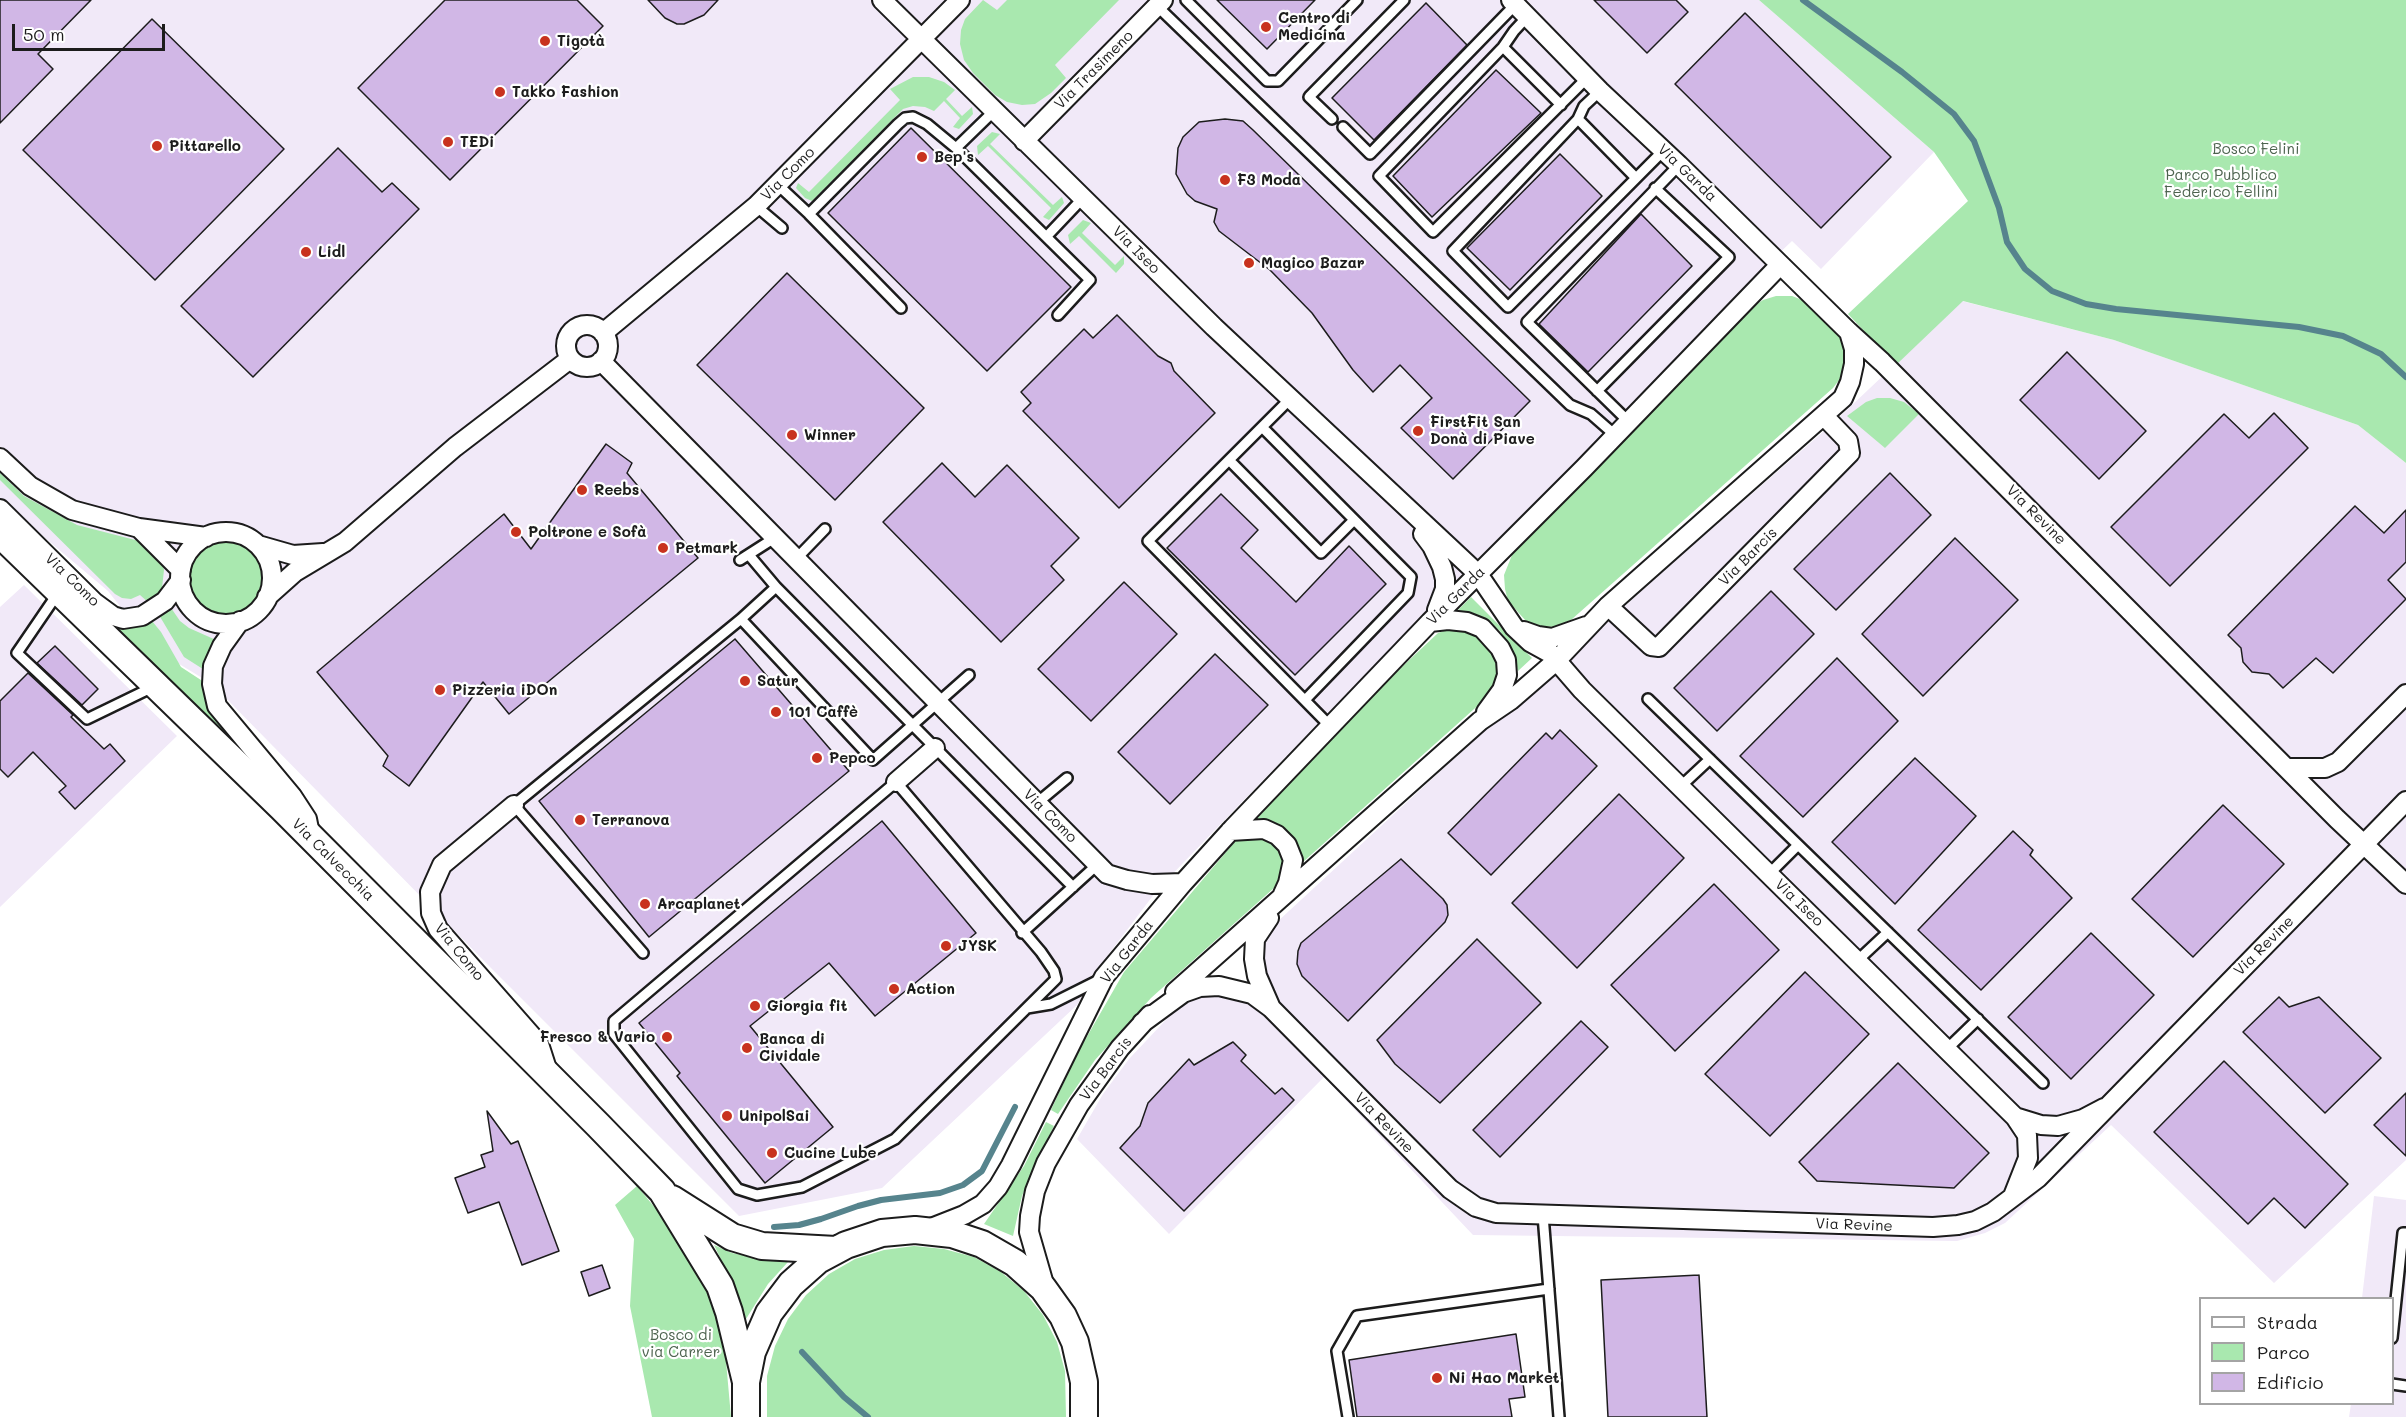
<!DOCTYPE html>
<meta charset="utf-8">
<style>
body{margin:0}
#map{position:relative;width:2406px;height:1417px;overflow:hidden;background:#fff;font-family:Mali,sans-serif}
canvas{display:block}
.legend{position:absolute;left:2199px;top:1297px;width:195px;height:108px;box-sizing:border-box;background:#fff;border:2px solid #a4a4a4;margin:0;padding:8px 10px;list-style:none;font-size:18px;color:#1c1c1c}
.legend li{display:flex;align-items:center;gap:12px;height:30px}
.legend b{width:30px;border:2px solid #a4a4a4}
.scale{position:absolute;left:12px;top:24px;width:153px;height:27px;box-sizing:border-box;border:3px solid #1c1c1c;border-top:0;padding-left:8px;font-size:18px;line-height:21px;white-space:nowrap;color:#1c1c1c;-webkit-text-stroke:4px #fff;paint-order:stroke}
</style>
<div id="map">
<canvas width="2406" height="1417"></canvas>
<ul class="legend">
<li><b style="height:8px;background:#fff"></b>Strada</li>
<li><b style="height:16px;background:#a9e8af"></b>Parco</li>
<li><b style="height:16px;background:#d1b7e6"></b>Edificio</li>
</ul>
<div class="scale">50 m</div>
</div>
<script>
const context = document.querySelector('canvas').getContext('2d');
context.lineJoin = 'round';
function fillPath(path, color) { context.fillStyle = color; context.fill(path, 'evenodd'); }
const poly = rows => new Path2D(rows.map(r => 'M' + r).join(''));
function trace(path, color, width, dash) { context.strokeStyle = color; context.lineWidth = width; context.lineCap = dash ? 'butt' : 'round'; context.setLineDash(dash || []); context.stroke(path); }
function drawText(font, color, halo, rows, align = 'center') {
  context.font = font + ' Mali,sans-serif'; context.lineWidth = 4.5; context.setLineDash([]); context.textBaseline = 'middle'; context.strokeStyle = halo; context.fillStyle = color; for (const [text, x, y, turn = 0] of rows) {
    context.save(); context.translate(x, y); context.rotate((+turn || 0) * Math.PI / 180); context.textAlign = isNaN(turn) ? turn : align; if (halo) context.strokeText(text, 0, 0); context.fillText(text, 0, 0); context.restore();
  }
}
fillPath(poly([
 [0,0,1759,0,1934,152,1821,269,1792,241,1770,262,1571,467,1470,566,1158,889,1105,959,1077,1005,882,1188,739,1216,489,966,212,684,153,648,108,591,0,500],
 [1962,301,2114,340,2358,425,2406,463,2406,1160,2274,1283,2111,1125,2005,1223,1985,1233,1957,1241,1473,1235,1324,1077,1169,1234,1077,1139,1103,1094,1129,1059,1178,1007,1193,997,1210,990,1255,1003,1263,935,1485,730,1551,674,1660,574,1832,424],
 [24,585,177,736,0,907,0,607],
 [2374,1196,2406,1200,2406,1417,2349,1417,2351,1404,2392,1404,2392,1298,2362,1298]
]), '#f1e9f8');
fillPath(poly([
 [983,0,997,10,1007,0,1119,0,1055,65,1066,78,1051,93,1035,104,1022,105,1007,102,995,95,973,73,964,60,960,44,961,30,965,19],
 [1759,0,2406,0,2406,463,2358,425,2114,340,1963,301,1896,365,1848,314,1968,201,1934,152],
 [913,77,929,77,944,82,955,90,946,99,962,116,972,107,973,114,959,129,953,127,960,118,944,101,934,111,925,107,913,106,903,109,812,201,805,198,796,188,798,183,809,192,900,100,890,89],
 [992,132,1000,134,990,144,1053,205,1062,197,1064,203,1049,220,1043,217,1051,208,988,146,978,155,977,146],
 [1083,220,1091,223,1082,233,1115,265,1124,256,1124,264,1116,273,1079,236,1070,244,1068,235],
 [1776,296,1792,296,1810,303,1840,333,1846,352,1843,375,1833,388,1571,620,1553,627,1541,626,1526,621,1508,601,1505,589,1504,575,1514,550,1749,309,1763,300],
 [1877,398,1890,398,1904,402,1919,414,1885,448,1847,416,1866,402],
 [0,473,24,496,77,525,143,542,162,561,164,570,162,588,157,597,149,603,140,595,131,599,122,598,115,594,0,480],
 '190 578a36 36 0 1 1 72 0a36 36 0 1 1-72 0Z',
 [1471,597,1532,658,1518,671,1514,654,1500,631,1476,615,1458,610],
 [169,605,180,621,189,628,216,640,206,671,184,657,159,615],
 [152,621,161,632,181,667,204,682,244,753,107,623,146,623],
 [1455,627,1469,631,1481,638,1494,652,1500,670,1496,685,1483,701,1151,998,1095,1060,1058,1114,1051,1110,1077,1054,1124,972,1233,844,1370,697,1438,633],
 [1046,1122,1054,1126,1032,1171,1022,1196,1013,1236,984,1224,1024,1166],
 [637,1186,666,1221,713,1294,724,1339,731,1417,652,1417,630,1306,634,1239,615,1205],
 [714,1245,732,1253,756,1258,788,1262,768,1284,746,1319,731,1280],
 [914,1246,944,1249,974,1257,1001,1272,1024,1291,1043,1315,1057,1342,1065,1371,1066,1417,767,1417,767,1376,775,1346,788,1319,806,1295,829,1274,855,1259,884,1250]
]), '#a9e8af');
trace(poly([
 [1803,0,1902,72,1954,114,1974,141,1999,208,2007,242,2025,269,2052,291,2086,304,2116,309,2299,327,2343,336,2381,354,2406,377],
 [774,1227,799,1225,821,1219,858,1206,881,1200,940,1193,963,1185,982,1171,1015,1107],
 [802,1352,844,1397,868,1417]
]), '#56848d', 6);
const building = poly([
 [0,0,91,0,38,54,53,69,0,123,0,0],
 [445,0,577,0,603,26,450,180,358,88,445,0],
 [648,0,718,0,704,15,684,24,677,24,665,18,648,0],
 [1217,0,1315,0,1267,49,1217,0],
 [1594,0,1676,0,1688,12,1647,53,1594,0],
 [1426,3,1467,45,1374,140,1332,98,1426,3],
 [1745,13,1891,157,1821,228,1675,84,1745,13],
 [152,19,284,149,155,280,23,150,152,19],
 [1496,70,1541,113,1432,217,1393,176,1496,70],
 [1225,119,1243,121,1253,130,1530,401,1453,479,1401,428,1432,398,1400,365,1373,392,1353,370,1312,313,1270,270,1219,231,1214,222,1217,209,1195,201,1187,194,1176,174,1178,148,1183,137,1199,122,1225,119],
 [911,128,1071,287,987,371,828,213,911,128],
 [338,148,382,192,392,183,419,209,253,377,181,306,338,148],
 [1560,154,1602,196,1510,290,1467,248,1560,154],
 [1641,214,1692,266,1588,372,1539,324,1641,214],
 [787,273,924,408,835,500,697,365,787,273],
 [1117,315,1158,356,1171,363,1174,371,1215,413,1119,508,1023,411,1031,403,1021,392,1084,329,1093,338,1117,315],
 [2067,352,2146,431,2099,479,2020,400,2067,352],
 [2274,413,2308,448,2170,586,2111,527,2224,414,2249,438,2274,413],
 [606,444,632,463,627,473,698,558,509,714,483,682,409,786,383,766,388,756,317,672,504,514,531,549,606,444],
 [942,463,975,497,1007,465,1079,538,1051,566,1064,580,1001,642,883,522,942,463],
 [1890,473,1931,515,1836,610,1794,569,1890,473],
 [1221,494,1258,530,1241,548,1296,602,1349,546,1386,584,1295,675,1167,548,1221,494],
 [2355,506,2384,533,2406,510,2406,562,2388,580,2406,599,2333,673,2316,658,2283,688,2269,674,2252,672,2243,662,2241,648,2228,635,2355,506],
 [1955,538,2018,600,1923,696,1862,634,1955,538],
 [1124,582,1177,634,1091,721,1038,669,1124,582],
 [1771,591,1814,634,1717,731,1674,688,1771,591],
 [735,639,849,771,649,937,539,801,735,639],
 [55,646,98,689,82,705,37,663,55,646],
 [1215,654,1268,705,1170,804,1118,752,1215,654],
 [1837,658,1898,721,1803,817,1740,756,1837,658],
 [28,673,73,715,71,717,104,749,110,744,125,761,75,809,59,792,66,786,33,752,8,777,0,769,0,701,28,673],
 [1560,730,1597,766,1491,875,1448,833,1546,733,1552,739,1560,730],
 [1915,758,1976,816,1895,904,1832,842,1915,758],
 [1619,794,1684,858,1577,968,1512,903,1619,794],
 [2223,805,2284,864,2193,957,2132,899,2223,805],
 [882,821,976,933,875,1016,829,963,750,1026,833,1127,765,1183,677,1076,680,1073,639,1023,882,821],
 [2013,831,2033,850,2030,855,2072,898,1981,990,1918,930,2013,831],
 [1401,859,1443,899,1447,905,1448,915,1445,922,1348,1021,1302,976,1297,964,1298,951,1301,943,1401,859],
 [1714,884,1779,950,1675,1051,1611,985,1714,884],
 [2091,933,2154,995,2071,1079,2008,1017,2091,933],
 [1477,939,1541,1003,1440,1103,1395,1064,1377,1040,1477,939],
 [1805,972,1869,1034,1770,1136,1705,1074,1805,972],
 [2279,997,2289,1007,2319,997,2381,1058,2325,1113,2243,1032,2279,997],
 [1581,1021,1608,1047,1500,1157,1473,1130,1581,1021],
 [1233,1042,1246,1055,1241,1061,1275,1094,1282,1088,1294,1100,1184,1211,1120,1148,1140,1126,1148,1103,1189,1059,1194,1065,1233,1042],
 [2224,1061,2348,1184,2305,1228,2274,1198,2248,1224,2154,1132,2224,1061],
 [1898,1063,1989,1153,1954,1188,1817,1181,1799,1162,1898,1063],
 [2406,1093,2406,1156,2374,1125,2406,1093],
 [487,1111,511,1144,518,1141,559,1251,522,1265,499,1202,468,1213,455,1178,485,1167,481,1155,493,1151,487,1111],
 [602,1265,610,1288,589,1296,581,1272,602,1265],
 [1699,1275,1707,1417,1608,1417,1601,1280,1699,1275],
 [1516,1334,1525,1397,1509,1399,1512,1417,1357,1417,1349,1360,1516,1334]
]);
fillPath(building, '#d1b7e6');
trace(building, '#1c1c1c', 1.5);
const service = poly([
 [1186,0,1267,81,1278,81,1357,0],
 [1157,6,1570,405,1591,414,1615,435],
 [1527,17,1514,31,1503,47,1379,176,1433,232,1588,77],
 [1503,47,1561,105],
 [1600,91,1584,106,1578,119,1453,251,1508,307,1664,150],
 [1332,119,1309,97,1404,0],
 [1578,119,1636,178],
 [1343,127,1370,154,1515,5],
 [956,148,994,111],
 [778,185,809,214,901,308],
 [756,206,782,228],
 [809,214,898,124,905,118,913,117,927,124,956,148,1090,280,1058,315],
 [1047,236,1083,198],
 [1597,391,1729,257,1655,188],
 [1290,399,1148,541,1331,727],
 [1628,421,1527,322,1679,165],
 [1262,427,1411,577,1408,593,1305,700],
 [1229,460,1321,553,1354,520],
 [749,555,776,587,1073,887],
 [797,558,825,529],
 [740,560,776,537],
 [58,593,17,653,87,719,155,686],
 [741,619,873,760,969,675],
 [1648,699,2043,1083],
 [896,782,1041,952,1054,971,1056,979,895,1139,802,1187,757,1195,738,1189,614,1034,614,1021,896,782],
 [1680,787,1710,759],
 [1037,803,1067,778],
 [1769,874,1798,845],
 [1022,933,1098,864],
 [643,953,514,805,741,619,776,587],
 [1857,961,1888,932],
 [1027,1008,1051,1004,1099,980],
 [1947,1049,1978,1019],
 [1543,1215,1559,1417],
 [2392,1338,2403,1233,2406,1233],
 [2392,1384,2406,1386],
 [1348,1417,1337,1351,1357,1316,1549,1289]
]);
const minor = poly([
 [882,0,1214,327,1478,574,1514,627,1530,642,1550,653,1582,690,2015,1117,2041,1125,2058,1126,2083,1119,2104,1108],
 [1511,0,1600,91,1679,165,1849,332,1882,362,2337,819,2406,884],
 [1024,141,1163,0],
 '566 346a21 21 0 1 1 42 0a21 21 0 1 1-42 0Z',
 [603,333,756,206,960,0],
 [601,361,1107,874,1127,880,1152,884,1183,883],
 [0,458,30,486,72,510,139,528,206,537],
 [0,509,94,602,113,616,123,619,142,616,165,601,181,580],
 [139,528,181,570],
 '180 578a46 46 0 1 1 92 0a46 46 0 1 1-92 0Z',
 [1423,534,1432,546,1442,567,1445,579,1445,589,1437,610],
 [258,545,293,555,323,553],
 [267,597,295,572,345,542,455,447,570,359],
 [1608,606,1651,646,1659,647,1850,453,1848,441,1824,416],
 [240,621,222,646,213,666,212,684,217,706,292,796,307,819,309,829],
 [1430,622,1448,620,1467,622,1482,628,1500,648,1506,660,1507,675,1502,690,1486,712],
 [1524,631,1538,636,1552,638,1586,626],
 [2288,768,2325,768,2338,762,2406,694],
 [896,782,935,748],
 [514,805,442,865,430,892,431,913,438,929,539,1044,548,1072],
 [1230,831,1264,829,1277,835,1287,845,1293,860,1288,883,1283,894],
 [1269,918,1255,939,1254,959,1257,976,1271,1008],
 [1175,992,1480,721,1511,700,1556,661,1608,606,1843,398,1850,382,1854,364,1854,349,1849,332],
 [1142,1023,1183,993,1200,987,1219,986,1252,994,1271,1008,1450,1189,1476,1207,1496,1213,1933,1227,1958,1225,1975,1221,1993,1212,2038,1178,2406,801],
 [2013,1196,2028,1158,2027,1135,2015,1117],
 [931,1228,964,1215,983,1204,998,1187,1011,1165,1104,977,1183,883,1233,828,1430,622,1584,468,1780,265],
 [1046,1291,1029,1232,1030,1216,1035,1191,1046,1163,1079,1105,1120,1048,1150,1015]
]);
const secondary = poly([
 [0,534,282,808,598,1125,662,1191,720,1286,729,1312,746,1382],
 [672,1199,732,1237,762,1246,836,1250],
 [746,1417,746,1382,752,1352,769,1313,791,1284,818,1260,846,1245,882,1233,915,1230,952,1234,982,1244,1015,1263,1043,1288,1063,1316,1075,1342,1084,1382,1084,1417]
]);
trace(service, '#1c1c1c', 14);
trace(minor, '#1c1c1c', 22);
trace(secondary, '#1c1c1c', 30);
trace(service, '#fff', 9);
trace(minor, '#fff', 18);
trace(secondary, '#fff', 26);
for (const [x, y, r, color] of [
 [1266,27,6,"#c8321e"],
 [545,41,6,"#c8321e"],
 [500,92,6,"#c8321e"],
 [448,142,6,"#c8321e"],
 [157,146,6,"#c8321e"],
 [922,157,6,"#c8321e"],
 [1225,180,6,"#c8321e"],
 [306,252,6,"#c8321e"],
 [1249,263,6,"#c8321e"],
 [1418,431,6,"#c8321e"],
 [792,435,6,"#c8321e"],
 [582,490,6,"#c8321e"],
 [516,532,6,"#c8321e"],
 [663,548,6,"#c8321e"],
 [745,681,6,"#c8321e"],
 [440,690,6,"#c8321e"],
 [776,712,6,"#c8321e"],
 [817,758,6,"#c8321e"],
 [580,820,6,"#c8321e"],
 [645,904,6,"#c8321e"],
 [946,946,6,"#c8321e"],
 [894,989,6,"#c8321e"],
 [755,1006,6,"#c8321e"],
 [667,1037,6,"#c8321e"],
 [747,1048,6,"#c8321e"],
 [727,1116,6,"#c8321e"],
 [772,1153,6,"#c8321e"],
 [1437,1378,6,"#c8321e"]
]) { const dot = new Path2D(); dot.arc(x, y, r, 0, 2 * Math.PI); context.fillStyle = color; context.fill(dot); trace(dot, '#fff', 2); }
drawText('bold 15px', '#1c1c1c', '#fff', [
 ["Centro di",1278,18],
 ["Medicina",1278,35],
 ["Tigotà",557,41],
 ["Takko Fashion",512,92],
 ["TEDi",460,142],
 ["Pittarello",169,146],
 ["Bep's",934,157],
 ["F3 Moda",1237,180],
 ["Lidl",318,252],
 ["Magico Bazar",1261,263],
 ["FirstFit San",1430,422],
 ["Donà di Piave",1430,439],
 ["Winner",804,435],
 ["Reebs",594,490],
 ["Poltrone e Sofà",528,532],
 ["Petmark",675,548],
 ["Satur",757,681],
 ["Pizzeria iDOn",452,690],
 ["101 Caffè",788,712],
 ["Pepco",829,758],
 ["Terranova",592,820],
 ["Arcaplanet",657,904],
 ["JYSK",958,946],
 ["Action",906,989],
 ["Giorgia fit",767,1006],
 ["Fresco & Vario",655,1037,"right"],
 ["Banca di",759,1039],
 ["Cividale",759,1056],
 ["UnipolSai",739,1116],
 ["Cucine Lube",784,1153],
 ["Ni Hao Market",1449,1378]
], 'left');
drawText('15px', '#1c1c1c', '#fff', [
 ["Via Trasimeno",1094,70,-45],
 ["Via Garda",1687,173,44],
 ["Via Como",788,174,-45],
 ["Via Iseo",1136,250,45],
 ["Via Revine",2036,515,45],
 ["Via Barcis",1748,557,-45],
 ["Via Como",72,580,44],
 ["Via Garda",1456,596,-45],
 ["Via Como",1050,816,45],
 ["Via Calvecchia",333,860,45],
 ["Via Iseo",1799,903,44],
 ["Via Revine",2264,946,-45],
 ["Via Como",459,952,51],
 ["Via Garda",1127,952,-52],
 ["Via Barcis",1106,1069,-53],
 ["Via Revine",1384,1123,46],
 ["Via Revine",1854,1225,2]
]);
drawText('15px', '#4d634f', '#fff', [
 ["Bosco Felini",2256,149],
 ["Parco Pubblico",2221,175],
 ["Federico Fellini",2221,192],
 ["Bosco di",681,1335],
 ["via Carrer",681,1352]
]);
</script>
